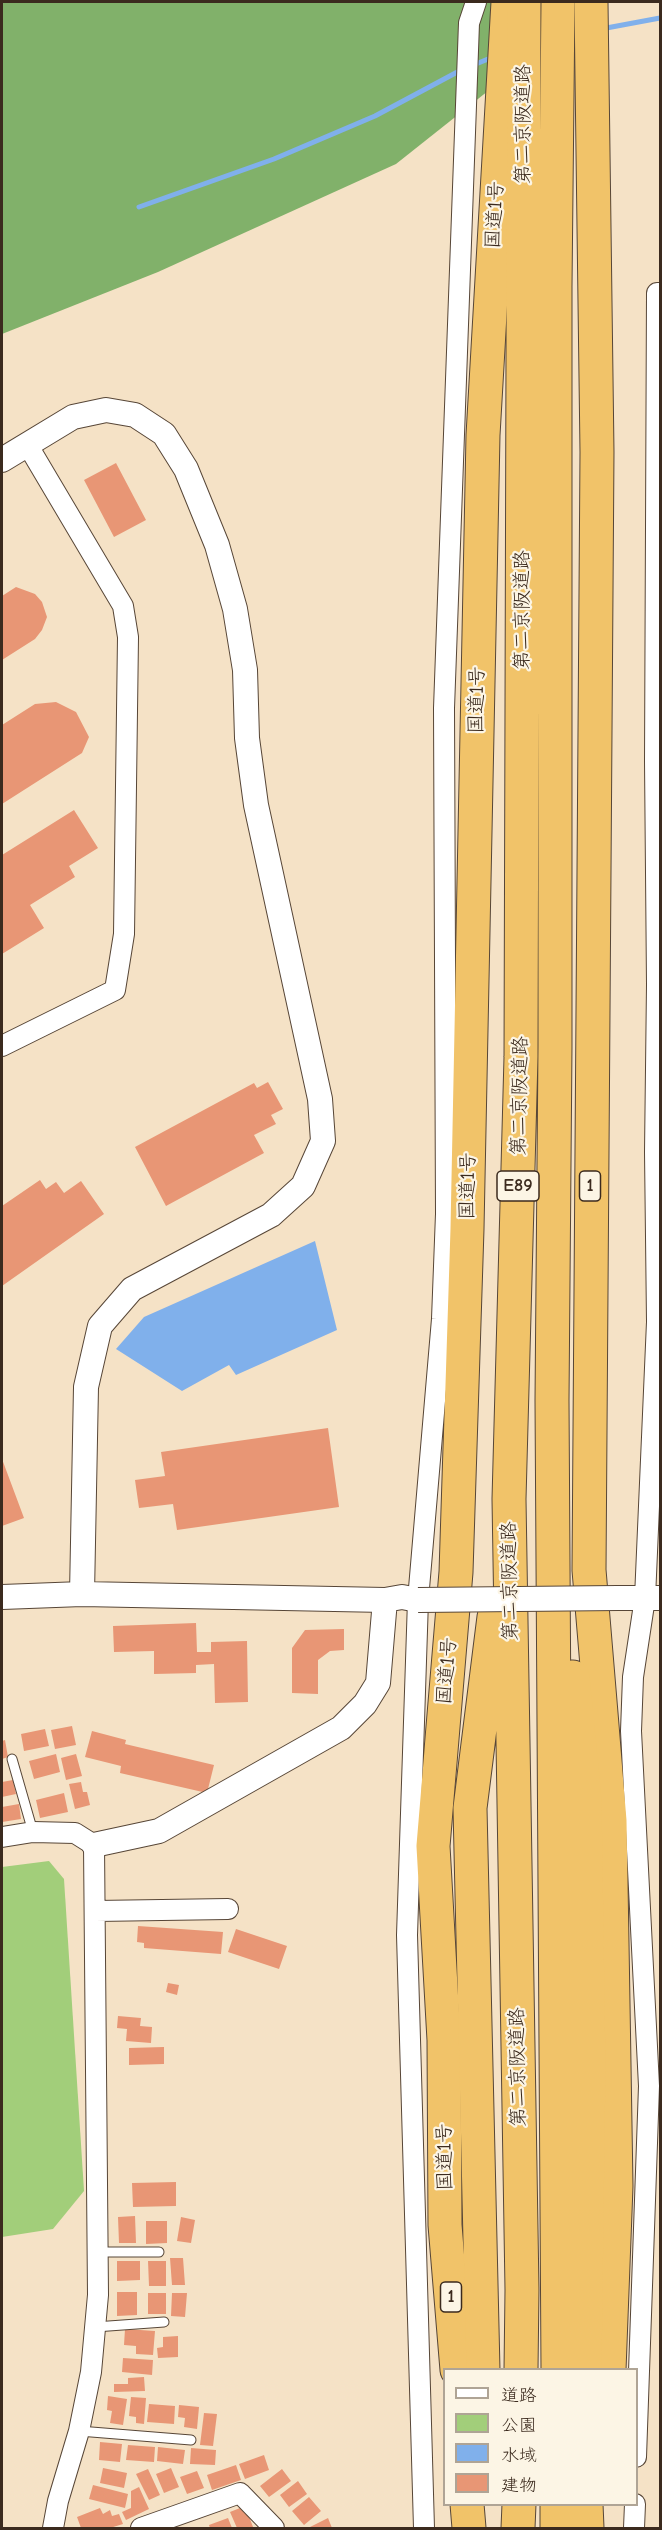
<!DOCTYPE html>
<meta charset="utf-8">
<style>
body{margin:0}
#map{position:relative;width:662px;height:2530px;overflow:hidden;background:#f5e2c6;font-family:"Comic Neue","Klee One",sans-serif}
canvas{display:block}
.frame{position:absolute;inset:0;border:3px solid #3b2a1e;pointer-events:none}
.legend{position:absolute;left:443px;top:2368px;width:195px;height:138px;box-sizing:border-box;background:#fcf5e5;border:2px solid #afa495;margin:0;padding:8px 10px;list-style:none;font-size:18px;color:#3b2a1e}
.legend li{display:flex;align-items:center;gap:12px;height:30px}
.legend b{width:30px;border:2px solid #afa495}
</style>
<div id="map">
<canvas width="662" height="2530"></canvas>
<div class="frame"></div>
<ul class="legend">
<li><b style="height:8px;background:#fff"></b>道路</li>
<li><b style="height:16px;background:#a2ce7a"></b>公園</li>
<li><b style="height:16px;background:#80b0eb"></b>水域</li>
<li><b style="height:16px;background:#e89675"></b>建物</li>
</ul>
</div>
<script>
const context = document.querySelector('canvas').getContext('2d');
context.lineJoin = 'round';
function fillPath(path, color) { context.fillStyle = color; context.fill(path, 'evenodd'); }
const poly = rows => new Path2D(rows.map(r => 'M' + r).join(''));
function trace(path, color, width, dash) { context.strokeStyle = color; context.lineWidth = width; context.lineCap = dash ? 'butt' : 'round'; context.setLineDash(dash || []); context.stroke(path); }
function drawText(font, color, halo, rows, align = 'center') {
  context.font = font + ' "Comic Neue","Klee One",sans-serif'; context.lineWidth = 4.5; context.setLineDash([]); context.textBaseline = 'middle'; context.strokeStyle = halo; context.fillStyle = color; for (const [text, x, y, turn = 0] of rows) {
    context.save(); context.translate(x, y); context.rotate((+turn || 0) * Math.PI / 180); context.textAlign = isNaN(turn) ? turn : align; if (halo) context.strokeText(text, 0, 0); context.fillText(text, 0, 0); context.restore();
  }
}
fillPath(poly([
 [49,1861,64,1879,84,2191,53,2229,2,2237,2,1867]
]), '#a2ce7a');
fillPath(poly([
 [2,2,507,2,488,91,396,164,158,272,2,334]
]), '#81b16a');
fillPath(poly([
 [315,1241,337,1330,236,1375,229,1365,182,1391,116,1349,144,1317]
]), '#80b0eb');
trace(poly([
 [601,29,660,18],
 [471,66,493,57],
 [139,207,274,159,375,116,463,69]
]), '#80b0eb', 5);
fillPath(poly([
 [116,463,146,520,114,537,84,480],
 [16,587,35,594,42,602,47,617,42,630,35,639,2,660,2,596],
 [56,702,76,712,89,737,82,753,2,804,2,725,35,704],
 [74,810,98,848,69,866,75,877,30,905,44,928,2,954,2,855],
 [268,1082,283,1109,271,1115,276,1124,254,1135,264,1153,166,1206,135,1147,254,1083,257,1088],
 [40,1180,46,1189,56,1182,64,1193,81,1181,104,1214,2,1286,2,1206],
 [328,1428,339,1507,177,1530,173,1504,139,1508,135,1480,165,1476,161,1452],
 [2,1459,24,1518,2,1526],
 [196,1623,197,1652,211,1652,211,1642,247,1641,248,1702,215,1703,214,1664,196,1665,196,1673,154,1674,154,1651,114,1652,113,1626],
 [344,1629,344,1650,330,1651,318,1660,318,1694,292,1693,292,1648,305,1630],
 [72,1726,76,1745,55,1749,51,1730],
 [45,1729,49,1746,24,1751,21,1734],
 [92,1731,126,1740,125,1744,214,1765,207,1793,120,1773,121,1766,85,1757],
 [5,1740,8,1757,2,1759,2,1741],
 [56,1754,60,1772,34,1779,29,1761],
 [76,1754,82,1776,66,1780,61,1758],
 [13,1780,16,1794,2,1797,2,1782],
 [81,1782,83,1792,87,1792,90,1805,75,1809,69,1784],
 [64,1793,68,1812,40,1818,36,1800],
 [19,1804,21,1819,2,1822,2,1807],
 [138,1926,223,1932,221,1954,144,1948,144,1943,137,1942],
 [236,1929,287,1946,279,1969,228,1952],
 [168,1983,179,1985,177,1995,166,1992],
 [118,2016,141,2018,140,2026,152,2027,151,2043,126,2041,127,2029,117,2028],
 [164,2047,164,2064,129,2065,129,2048],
 [176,2182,176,2206,133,2207,132,2183],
 [135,2216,136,2243,119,2243,118,2217],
 [181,2217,195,2220,191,2243,177,2241],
 [146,2221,167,2221,167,2243,146,2244],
 [170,2258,183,2258,185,2285,172,2285],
 [117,2261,140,2261,140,2280,117,2281],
 [148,2261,166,2261,166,2286,149,2286],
 [117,2292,137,2292,137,2315,117,2316],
 [148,2293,166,2293,166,2314,148,2314],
 [172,2293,187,2293,185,2317,171,2316],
 [125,2329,155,2331,153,2355,136,2354,136,2346,124,2345],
 [178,2336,178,2357,158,2358,157,2348,163,2347,163,2337],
 [123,2358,153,2360,152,2375,122,2372],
 [144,2377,145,2391,114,2392,114,2384,128,2384,128,2378],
 [108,2396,127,2399,123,2425,110,2423,112,2411,107,2410],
 [131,2397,146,2398,144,2424,136,2423,136,2417,129,2416],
 [149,2404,175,2406,174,2424,147,2422],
 [179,2405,199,2407,197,2429,184,2427,185,2418,178,2417],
 [204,2413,217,2414,213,2446,200,2445],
 [100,2442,122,2444,120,2462,99,2460],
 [128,2445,155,2447,154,2462,126,2460],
 [158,2447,185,2450,183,2464,157,2461],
 [191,2448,216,2450,215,2465,190,2464],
 [264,2455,269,2470,245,2479,239,2464],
 [236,2465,241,2480,212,2490,207,2475],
 [103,2468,127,2473,124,2488,100,2483],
 [171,2468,179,2487,164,2493,156,2474],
 [148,2469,160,2495,149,2500,136,2474],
 [282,2469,291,2481,269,2497,260,2486],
 [197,2471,204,2488,187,2494,180,2477],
 [298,2481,307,2494,289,2507,280,2495],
 [93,2485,128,2494,125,2508,89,2499],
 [139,2487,149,2509,126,2520,122,2512,131,2508,131,2491],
 [309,2497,321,2511,304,2525,292,2511],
 [245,2506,253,2527,237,2528,230,2512],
 [100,2508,103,2514,110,2510,112,2516,119,2514,123,2524,110,2528,81,2528,77,2517],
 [228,2518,232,2528,210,2528,209,2525],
 [328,2518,332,2528,308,2528]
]), '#e89675');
const service = poly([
 [12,1759,33,1832],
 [98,2252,159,2252],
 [95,2327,164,2322],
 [79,2431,191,2440]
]);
const minor = poly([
 [2,1046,115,990,124,934,128,637,123,606,27,444],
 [2,1837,33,1832,75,1833,94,1845,98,2295,91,2372,79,2431,58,2501,53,2528],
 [96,1911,228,1909],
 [636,2457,649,2086,631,1731,633,1677,645,1598,657,1322,655,1152,657,985,655,761,657,293,660,293],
 [141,2528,240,2493,274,2528],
 [424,2528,407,1935,418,1600,442,1319,446,1214,444,708,469,23,476,2],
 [634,2528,635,2504]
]);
const tertiary = poly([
 [2,460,73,417,106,410,135,415,164,434,186,469,217,545,235,609,245,670,247,738,256,805,320,1099,323,1141,303,1186,271,1215,132,1289,100,1326,86,1387,82,1594],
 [2,1597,82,1594,385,1600,402,1597,418,1600],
 [618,1598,660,1598],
 [94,1845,159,1831,341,1728,365,1704,378,1683,385,1600]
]);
const trunk = poly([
 [591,2,597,452,589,1570,610,1821,616,2186,609,2370],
 [457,2370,445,2225,444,2040,433,1846,456,1572,467,1229,483,435,508,2],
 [467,2504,469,2528]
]);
const motorway = poly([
 [573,1677,585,1799,589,2066,585,2370],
 [483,2370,470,1808,494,1617],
 [521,2370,522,2290,509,1499,521,1057,524,2],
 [558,2370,552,1400,555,1046,555,286,558,2],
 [586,2504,587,2528],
 [518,2528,519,2504],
 [557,2528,557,2504]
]);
trace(service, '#574637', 11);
trace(minor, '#574637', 22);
trace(tertiary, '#574637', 26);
trace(trunk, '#574637', 35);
trace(motorway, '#574637', 35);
trace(service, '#fff', 9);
trace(minor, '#fff', 20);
trace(tertiary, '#fff', 24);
trace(trunk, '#f1c369', 33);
trace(motorway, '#f1c369', 33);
const tertiaryBridge = poly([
 [418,1600,618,1598]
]);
trace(tertiaryBridge, '#574637', 26, []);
trace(tertiaryBridge, '#fff', 24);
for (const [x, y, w] of [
 [518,1186,42],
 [590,1186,21],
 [451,2297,21]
]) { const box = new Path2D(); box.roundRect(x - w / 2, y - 15, w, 30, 4.5); context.fillStyle = '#fcf5e5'; context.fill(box); trace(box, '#3b2a1e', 1.5); }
drawText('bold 18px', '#3b2a1e', null, [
 ["E89",518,1186],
 ["1",590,1186],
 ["1",451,2297]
]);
drawText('20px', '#3b2a1e', '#fcf5e5', [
 ["第二京阪道路",523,124,-90],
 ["国道1号",495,215,-87],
 ["第二京阪道路",522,610,-90],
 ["国道1号",477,700,-89],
 ["第二京阪道路",520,1096,-89],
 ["国道1号",468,1186,-89],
 ["第二京阪道路",510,1581,-91],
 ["国道1号",447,1671,-85],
 ["第二京阪道路",518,2067,-91],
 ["国道1号",445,2157,-91]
]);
</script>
